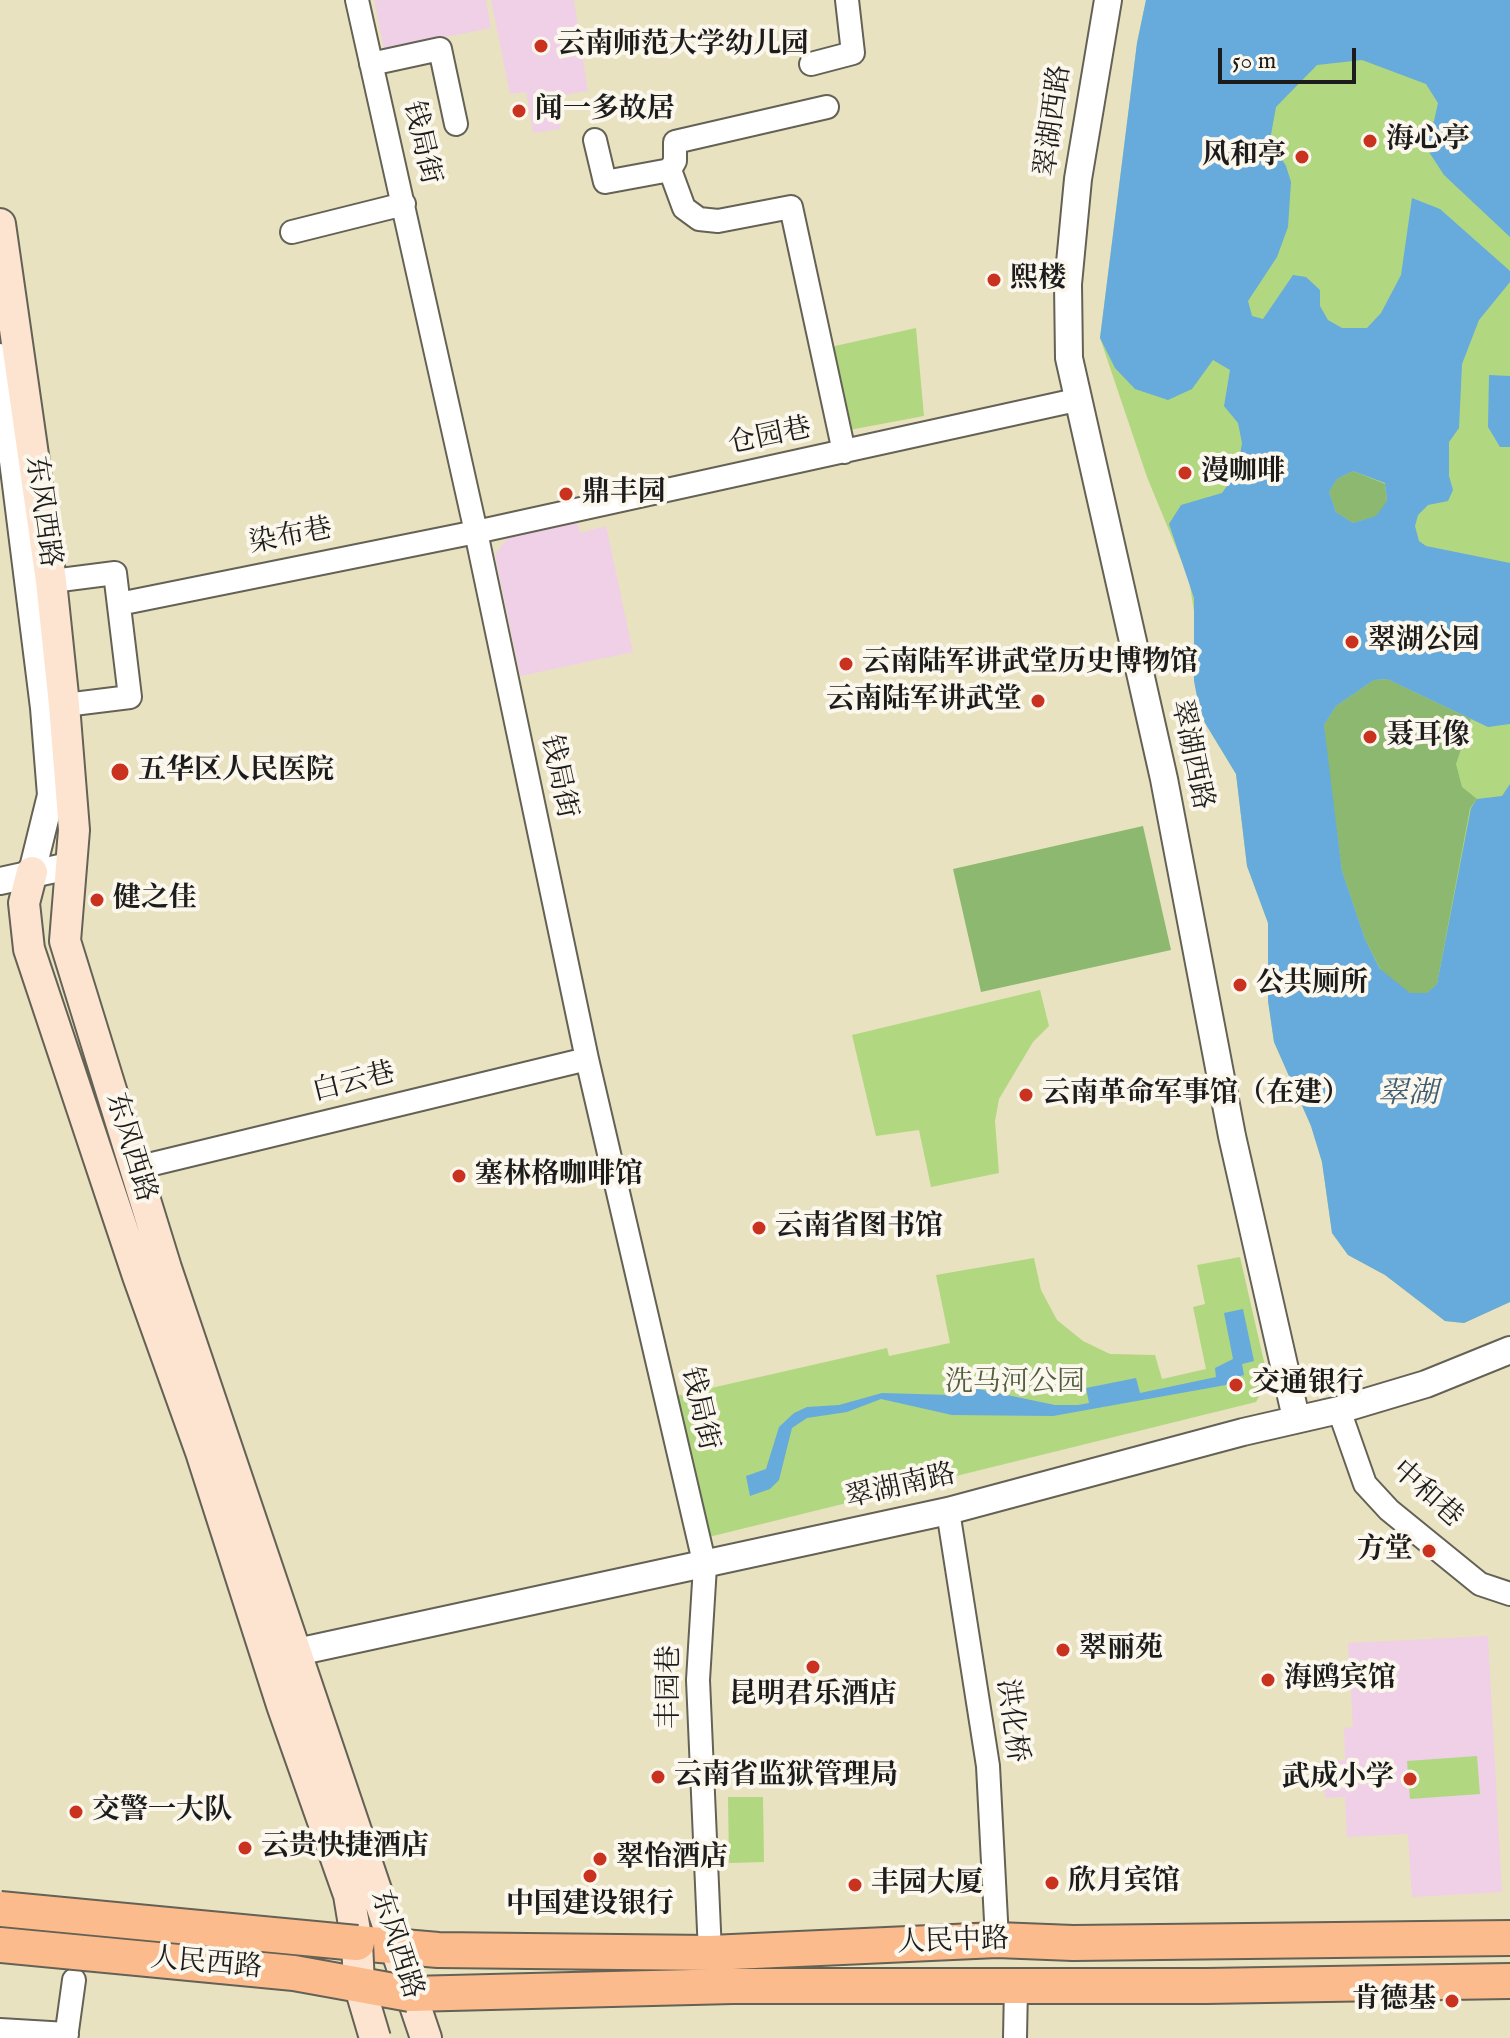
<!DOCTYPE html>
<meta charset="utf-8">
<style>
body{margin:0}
#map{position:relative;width:1510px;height:2038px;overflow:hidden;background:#e9e2c0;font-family:"IM FELL English",serif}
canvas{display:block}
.scale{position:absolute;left:1218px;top:48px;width:138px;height:36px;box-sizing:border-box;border:4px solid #1c1c1c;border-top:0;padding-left:10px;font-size:24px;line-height:28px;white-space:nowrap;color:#1c1c1c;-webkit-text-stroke:6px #fbf7ec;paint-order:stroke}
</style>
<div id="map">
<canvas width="1510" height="2038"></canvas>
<div class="scale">50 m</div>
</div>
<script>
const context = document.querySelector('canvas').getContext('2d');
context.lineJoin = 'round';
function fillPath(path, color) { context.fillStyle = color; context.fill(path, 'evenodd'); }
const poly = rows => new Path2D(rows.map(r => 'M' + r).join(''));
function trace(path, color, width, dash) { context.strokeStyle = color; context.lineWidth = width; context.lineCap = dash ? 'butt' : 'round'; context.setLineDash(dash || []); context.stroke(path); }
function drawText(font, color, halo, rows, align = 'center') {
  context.font = font + ' "IM FELL English","Noto Serif SC",serif'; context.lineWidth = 8; context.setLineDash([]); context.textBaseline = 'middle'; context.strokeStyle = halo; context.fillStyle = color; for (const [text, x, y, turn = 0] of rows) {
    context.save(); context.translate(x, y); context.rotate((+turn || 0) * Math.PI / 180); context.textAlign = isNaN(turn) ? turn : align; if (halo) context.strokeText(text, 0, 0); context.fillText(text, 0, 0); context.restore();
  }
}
fillPath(poly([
 [374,0,486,0,491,28,384,49],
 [491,0,574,0,588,91,557,96,560,129,533,133,526,92,510,94],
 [577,522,580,533,606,526,633,652,520,676,495,555,511,533],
 [1488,1636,1502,1892,1412,1897,1408,1834,1347,1837,1345,1797,1325,1798,1323,1762,1345,1760,1344,1728,1353,1727,1348,1643]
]), '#efd0e7');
fillPath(poly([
 [1146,0,1510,0,1510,1302,1464,1323,1445,1321,1385,1275,1348,1255,1332,1233,1322,1162,1311,1126,1274,1042,1268,1001,1268,923,1247,866,1236,774,1205,723,1198,702,1193,667,1195,618,1189,579,1147,477,1100,338,1137,43],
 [916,328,924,416,844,431,826,348],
 [1040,990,1049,1026,1033,1042,999,1099,995,1121,999,1173,931,1187,919,1130,876,1136,852,1035],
 [1240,1257,1268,1379,1256,1402,709,1537,676,1396,887,1348,889,1356,950,1343,936,1275,1034,1258,1041,1290,1057,1320,1083,1341,1110,1354,1155,1355,1162,1379,1206,1369,1193,1307,1205,1304,1197,1265],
 [1477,1756,1480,1794,1410,1799,1407,1761],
 [728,1797,763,1797,764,1862,729,1863]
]), '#b1d781');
fillPath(poly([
 [1353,471,1385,484,1387,502,1377,516,1353,523,1336,512,1329,492,1337,479],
 [1387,679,1471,719,1456,764,1462,787,1477,799,1470,808,1437,984,1427,993,1410,993,1384,976,1365,939,1342,871,1325,741,1324,725,1336,706,1374,680],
 [1143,826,1171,950,981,992,953,869]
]), '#8cb86f');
fillPath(poly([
 [1146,0,1510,0,1510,237,1444,175,1429,152,1425,134,1434,121,1438,103,1426,84,1362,60,1317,65,1276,107,1270,140,1286,166,1291,182,1288,227,1277,257,1248,301,1252,316,1263,319,1293,275,1306,277,1320,290,1320,306,1328,320,1342,328,1367,328,1381,313,1401,275,1412,198,1440,209,1510,271,1510,282,1479,320,1462,364,1459,428,1449,442,1449,476,1453,490,1448,501,1428,505,1418,515,1415,526,1419,541,1426,546,1510,563,1510,724,1488,727,1387,679,1374,680,1336,706,1324,725,1342,871,1365,939,1380,969,1410,993,1427,993,1437,984,1471,808,1477,799,1502,796,1510,784,1510,1302,1464,1323,1445,1321,1385,1275,1348,1255,1332,1233,1322,1162,1311,1126,1274,1042,1268,1001,1268,923,1247,866,1236,774,1205,723,1198,702,1194,681,1194,598,1169,524,1181,505,1222,493,1237,472,1242,443,1238,423,1224,406,1230,370,1213,360,1192,389,1168,400,1135,389,1115,368,1100,338,1137,43],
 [1353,471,1385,483,1387,501,1376,516,1353,523,1336,512,1329,492,1337,479],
 [1489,375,1510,376,1510,447,1500,447,1488,427],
 [1243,1309,1254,1361,1242,1364,1244,1375,1236,1377,1237,1383,1053,1416,952,1415,881,1399,847,1412,807,1418,792,1428,779,1480,770,1489,750,1496,746,1476,766,1469,779,1427,794,1413,807,1407,839,1405,882,1393,951,1395,959,1385,1055,1405,1078,1405,1089,1403,1086,1388,1136,1378,1140,1393,1216,1377,1215,1368,1233,1359,1224,1313]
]), '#67aadc');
const minor = poly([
 [357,0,476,532,587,1059,705,1566,698,1680,710,1953],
 [371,64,440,49,456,124],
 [811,64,853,53,847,0],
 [595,140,605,182,670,170,684,208,699,219,718,221,791,207,844,452],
 [670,170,675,161,675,142,827,107],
 [292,232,404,204],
 [37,583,115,573,130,697,49,707],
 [119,604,476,532,1076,400],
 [136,1168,587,1059],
 [1339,1410,1365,1484,1389,1510,1480,1584,1510,1594],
 [948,1511,988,1766,997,1940],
 [0,2030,67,2034],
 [66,2038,74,1980],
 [1015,2038,1016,1986]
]);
const tertiary = poly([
 [1108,0,1078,179,1068,284,1069,358,1164,779,1232,1136,1296,1418],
 [0,357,44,708,51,795,32,872],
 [0,881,69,866],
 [297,1652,948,1511,1243,1432,1339,1410,1426,1384,1510,1350]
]);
const secondary = poly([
 [0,224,51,581,64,705,74,830,65,941,166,1268,426,2038],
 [32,872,24,903,29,949,138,1276,201,1452,282,1705,349,1895,357,1943]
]);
const primary = poly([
 [357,1943,438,1950,710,1953,997,1940,1073,1943,1510,1938],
 [410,1994,733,1986,1206,1986,1510,1981]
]);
trace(minor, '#646155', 26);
trace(tertiary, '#646155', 30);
trace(secondary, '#646155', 34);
trace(primary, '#646155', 38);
trace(minor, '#fff', 22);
trace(tertiary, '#fff', 26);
trace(secondary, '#fde4d1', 30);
trace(primary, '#fbbb8d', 34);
const secondaryBridge = poly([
 [357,1943,359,1984,375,2038]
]);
const primaryBridge = poly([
 [0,1909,357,1943],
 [0,1945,294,1973,410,1994]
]);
trace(secondaryBridge, '#646155', 34, []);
trace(primaryBridge, '#646155', 38, []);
trace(secondaryBridge, '#fde4d1', 30);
trace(primaryBridge, '#fbbb8d', 34);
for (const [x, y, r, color] of [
 [541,46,8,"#c8321e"],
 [519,111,8,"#c8321e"],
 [1370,141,8,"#c8321e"],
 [1302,157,8,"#c8321e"],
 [994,280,8,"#c8321e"],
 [1185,473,8,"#c8321e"],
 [566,494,8,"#c8321e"],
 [1352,642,8,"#c8321e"],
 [846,664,8,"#c8321e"],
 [1038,701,8,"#c8321e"],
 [1370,737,8,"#c8321e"],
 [120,772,10,"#c8321e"],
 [97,900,8,"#c8321e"],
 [1240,985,8,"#c8321e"],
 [1026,1095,8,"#c8321e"],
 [459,1176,8,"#c8321e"],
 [759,1228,8,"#c8321e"],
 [1236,1385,8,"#c8321e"],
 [1429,1551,8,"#c8321e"],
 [1063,1650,8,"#c8321e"],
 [813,1667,8,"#c8321e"],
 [1268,1680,8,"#c8321e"],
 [658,1777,8,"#c8321e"],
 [1410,1779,8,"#c8321e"],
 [76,1812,8,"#c8321e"],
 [245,1848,8,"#c8321e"],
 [600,1859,8,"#c8321e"],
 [590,1876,8,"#c8321e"],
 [1052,1883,8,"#c8321e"],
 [855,1885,8,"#c8321e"],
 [1452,2001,8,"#c8321e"]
]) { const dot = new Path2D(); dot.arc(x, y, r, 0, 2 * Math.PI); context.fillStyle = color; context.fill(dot); trace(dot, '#fbf7ec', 3); }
drawText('bold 28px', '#1c1c1c', '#fbf7ec', [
 ["云南师范大学幼儿园",557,46],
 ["闻一多故居",535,111],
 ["海心亭",1386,141],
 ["风和亭",1286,157,"right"],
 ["熙楼",1010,280],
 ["漫咖啡",1201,473],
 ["鼎丰园",582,494],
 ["翠湖公园",1368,642],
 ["云南陆军讲武堂历史博物馆",862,664],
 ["云南陆军讲武堂",1022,701,"right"],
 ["聂耳像",1386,737],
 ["五华区人民医院",138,772],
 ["健之佳",113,900],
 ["公共厕所",1256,985],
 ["云南革命军事馆（在建）",1042,1095],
 ["塞林格咖啡馆",475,1176],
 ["云南省图书馆",775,1228],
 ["交通银行",1252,1385],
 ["方堂",1413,1551,"right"],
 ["翠丽苑",1079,1650],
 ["海鸥宾馆",1284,1680],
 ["昆明君乐酒店",813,1696,"center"],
 ["云南省监狱管理局",674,1777],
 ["武成小学",1394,1779,"right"],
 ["交警一大队",92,1812],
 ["云贵快捷酒店",261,1848],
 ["翠怡酒店",616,1859],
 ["欣月宾馆",1068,1883],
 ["丰园大厦",871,1885],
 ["中国建设银行",590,1906,"center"],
 ["肯德基",1436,2001,"right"]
], 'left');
drawText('28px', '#1c1c1c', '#fbf7ec', [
 ["翠湖西路",1055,121,-82],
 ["钱局街",420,143,77],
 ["仓园巷",770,438,-12],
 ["东风西路",41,512,82],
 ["染布巷",291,538,-11],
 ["翠湖西路",1190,755,78],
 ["钱局街",557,777,78],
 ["白云巷",354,1084,-14],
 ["东风西路",129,1148,73],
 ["钱局街",698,1409,77],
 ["翠湖南路",901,1488,-13],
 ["中和巷",1426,1495,42],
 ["丰园巷",671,1687,-90],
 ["洪化桥",1010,1721,82],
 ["人民中路",953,1943,-2],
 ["东风西路",395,1945,72],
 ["人民西路",206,1965,5]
]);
drawText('28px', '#505d3f', '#fbf7ec', [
 ["洗马河公园",1015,1384]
]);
drawText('italic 30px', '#3e5c72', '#fbf7ec', [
 ["翠湖",1408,1096]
]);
</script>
